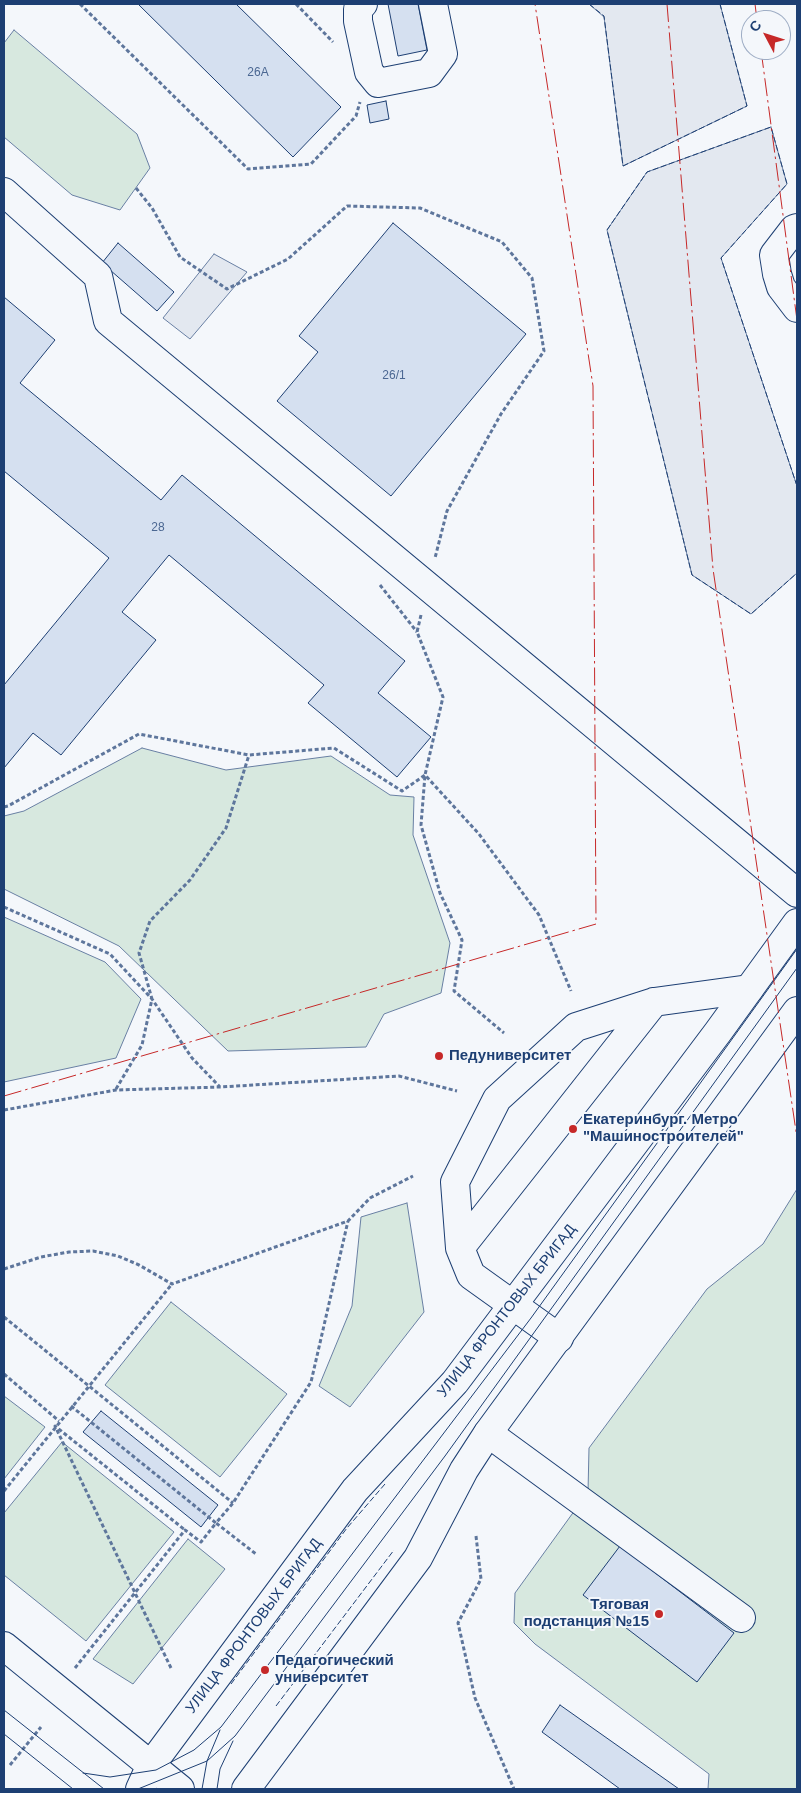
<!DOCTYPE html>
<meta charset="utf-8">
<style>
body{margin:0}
#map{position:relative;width:801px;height:1793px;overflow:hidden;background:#f4f7fb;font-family:Arial,sans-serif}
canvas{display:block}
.frame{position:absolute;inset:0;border:5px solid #1d3f73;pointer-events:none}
.north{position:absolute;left:741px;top:10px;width:50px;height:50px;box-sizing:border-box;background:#f4f7fb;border:1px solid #9eadc5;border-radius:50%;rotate:310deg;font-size:14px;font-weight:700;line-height:20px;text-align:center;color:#1d3f73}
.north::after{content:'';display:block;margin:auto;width:18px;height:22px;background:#c62828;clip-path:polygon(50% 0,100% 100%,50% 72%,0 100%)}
</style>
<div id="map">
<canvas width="801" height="1793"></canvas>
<div class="frame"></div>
<div class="north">С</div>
</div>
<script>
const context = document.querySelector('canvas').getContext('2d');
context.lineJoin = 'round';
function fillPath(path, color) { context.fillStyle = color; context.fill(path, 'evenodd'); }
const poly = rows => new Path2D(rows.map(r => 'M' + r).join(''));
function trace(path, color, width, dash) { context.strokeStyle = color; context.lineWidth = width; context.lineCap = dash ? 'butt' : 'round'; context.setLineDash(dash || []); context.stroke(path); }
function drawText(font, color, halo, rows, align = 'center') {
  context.font = font + ' Arial,sans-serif'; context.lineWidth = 4; context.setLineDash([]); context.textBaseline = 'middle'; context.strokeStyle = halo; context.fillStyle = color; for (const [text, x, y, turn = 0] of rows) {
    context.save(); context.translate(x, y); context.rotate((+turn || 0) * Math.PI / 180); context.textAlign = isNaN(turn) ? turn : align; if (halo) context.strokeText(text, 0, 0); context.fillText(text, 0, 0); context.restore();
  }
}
const green = poly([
 [14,30,137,134,150,168,120,210,72,195,4,137,4,43,14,30],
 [142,748,226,770,331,756,390,795,414,797,413,835,450,943,441,993,384,1014,366,1047,228,1051,119,946,4,889,4,816,24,811,142,748],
 [4,917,105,962,141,999,116,1058,4,1082,4,917],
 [797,1189,797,1789,708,1789,709,1774,535,1644,514,1623,515,1593,588,1492,589,1448,707,1289,763,1244,797,1189],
 [407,1203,424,1312,350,1407,319,1386,352,1306,361,1217,407,1203],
 [171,1302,287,1394,220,1477,105,1385,171,1302],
 [4,1396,45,1427,4,1479,4,1396],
 [62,1442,174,1532,86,1641,4,1575,4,1513,62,1442],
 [188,1539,225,1569,133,1684,93,1659,188,1539]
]);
fillPath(green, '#d7e8df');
trace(green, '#687fa3', 1);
const parking = poly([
 [589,4,720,4,747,106,623,166,604,17,589,4],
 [771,127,787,184,721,258,797,486,797,573,751,614,692,575,607,230,647,172,771,127],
 [214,254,247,272,190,339,163,318,214,254]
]);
fillPath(parking, '#e3e8f0');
trace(parking, '#687fa3', 1);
const building = poly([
 [138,4,236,4,341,107,293,157,138,4],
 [388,4,418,4,427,50,398,56,388,4],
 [386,101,389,119,370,123,367,105,386,101],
 [393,223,526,334,391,496,277,401,318,352,299,336,393,223],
 [118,243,174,292,157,311,102,263,118,243],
 [4,297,55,340,20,383,161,500,182,475,405,661,378,693,431,737,397,777,308,703,324,685,169,555,122,612,156,640,61,755,33,733,4,768,4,685,109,558,4,471,4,297],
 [101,1411,218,1505,201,1527,83,1432,101,1411],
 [620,1546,734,1633,697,1682,583,1595,620,1546],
 [560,1705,679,1789,620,1789,542,1732,560,1705]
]);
fillPath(building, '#d5e0f0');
trace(building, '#1d3f73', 1);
const minor = poly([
 [363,4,358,9,358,21,369,72,378,83,429,73,443,54,433,4],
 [4,192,98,276,108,321,797,893],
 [797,228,794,229,774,255,777,274,781,287,797,308],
 [460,1248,654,1002],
 [559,1338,471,1275,460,1248,455,1182,497,1099,576,1027,654,1002,749,989],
 [488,1433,741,1618]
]);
const major = poly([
 [4,1646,180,1789],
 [140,1789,151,1765,355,1490,455,1382,718,1032,797,923],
 [246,1789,418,1558,464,1470,488,1433,797,1011]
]);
trace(minor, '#1d3f73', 30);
trace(major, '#1d3f73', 30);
trace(poly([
 [80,4,248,169,311,164,356,116,360,102],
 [296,4,333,42],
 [136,188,152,208,180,257,227,289,288,259,347,206,420,208,502,242,532,278,544,351,501,414,447,511,435,558],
 [380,585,417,632],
 [421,615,417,632,443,697,425,775,421,825,440,893,462,940,454,991,504,1033],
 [4,807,8,806,139,734,249,755,334,748,402,791,425,775,479,834,539,915,571,991],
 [4,907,110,954,152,999,192,1058,220,1087],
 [116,1089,142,1045,152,999,139,953,150,921,190,880,226,828,249,755],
 [4,1110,116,1090,221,1087,399,1076,457,1091],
 [4,1269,41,1257,69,1252,93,1251,118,1256,139,1265,172,1284,348,1221,370,1198,413,1176],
 [4,1317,233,1503],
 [4,1374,59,1421],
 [71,1406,216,1523,233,1503,311,1382,348,1221],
 [4,1491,172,1284],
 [476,1536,481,1579,458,1623,475,1698,514,1789],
 [75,1668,185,1530,201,1542,216,1523,256,1554],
 [171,1668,55,1426,185,1530],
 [10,1765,41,1727]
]), '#5e769c', 3, [4, 2.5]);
trace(minor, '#f4f7fb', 28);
trace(major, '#f4f7fb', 28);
trace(poly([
 [4,1710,104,1789],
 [4,1734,73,1789],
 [83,1773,110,1777,156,1770,194,1750,221,1727,531,1318,797,949],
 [138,1789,207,1761,235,1736,445,1456,797,968],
 [202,1789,207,1761,220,1730],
 [217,1789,220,1769,233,1741]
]), '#1d3f73', 1);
trace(poly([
 [589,4,604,16,623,166,747,106,720,4],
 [797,486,721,258,787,184,771,127,647,172,607,230,692,575,751,614,797,573],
 [231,1684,347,1528,385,1484],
 [276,1706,394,1550]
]), '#1d3f73', 1, [6, 2.5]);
trace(poly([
 [667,4,713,569,797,1138],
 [755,4,757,20],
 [761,50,797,320],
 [4,1096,596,924,593,386,535,4]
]), '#c62828', 1, [18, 4, 2.5, 4]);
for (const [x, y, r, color] of [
 [439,1056,5,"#c62828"],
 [573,1129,5,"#c62828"],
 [659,1614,5,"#c62828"],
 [265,1670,5,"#c62828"]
]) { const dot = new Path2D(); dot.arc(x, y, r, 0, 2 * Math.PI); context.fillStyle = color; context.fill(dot); trace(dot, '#f4f7fb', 2); }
drawText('12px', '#4b6792', null, [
 ["26А",258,73],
 ["26/1",394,376],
 ["28",158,528]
]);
drawText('bold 15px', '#1d3f73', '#f4f7fb', [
 ["Педуниверситет",449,1056],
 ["Екатеринбург. Метро",583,1120],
 ["\"Машиностроителей\"",583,1137],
 ["Тяговая",649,1605,"right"],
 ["подстанция №15",649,1622,"right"],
 ["Педагогический",275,1661],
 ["университет",275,1678]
], 'left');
drawText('15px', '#1d3f73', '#f4f7fb', [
 ["УЛИЦА ФРОНТОВЫХ БРИГАД",507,1311,-52],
 ["УЛИЦА ФРОНТОВЫХ БРИГАД",254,1626,-53]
]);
</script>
